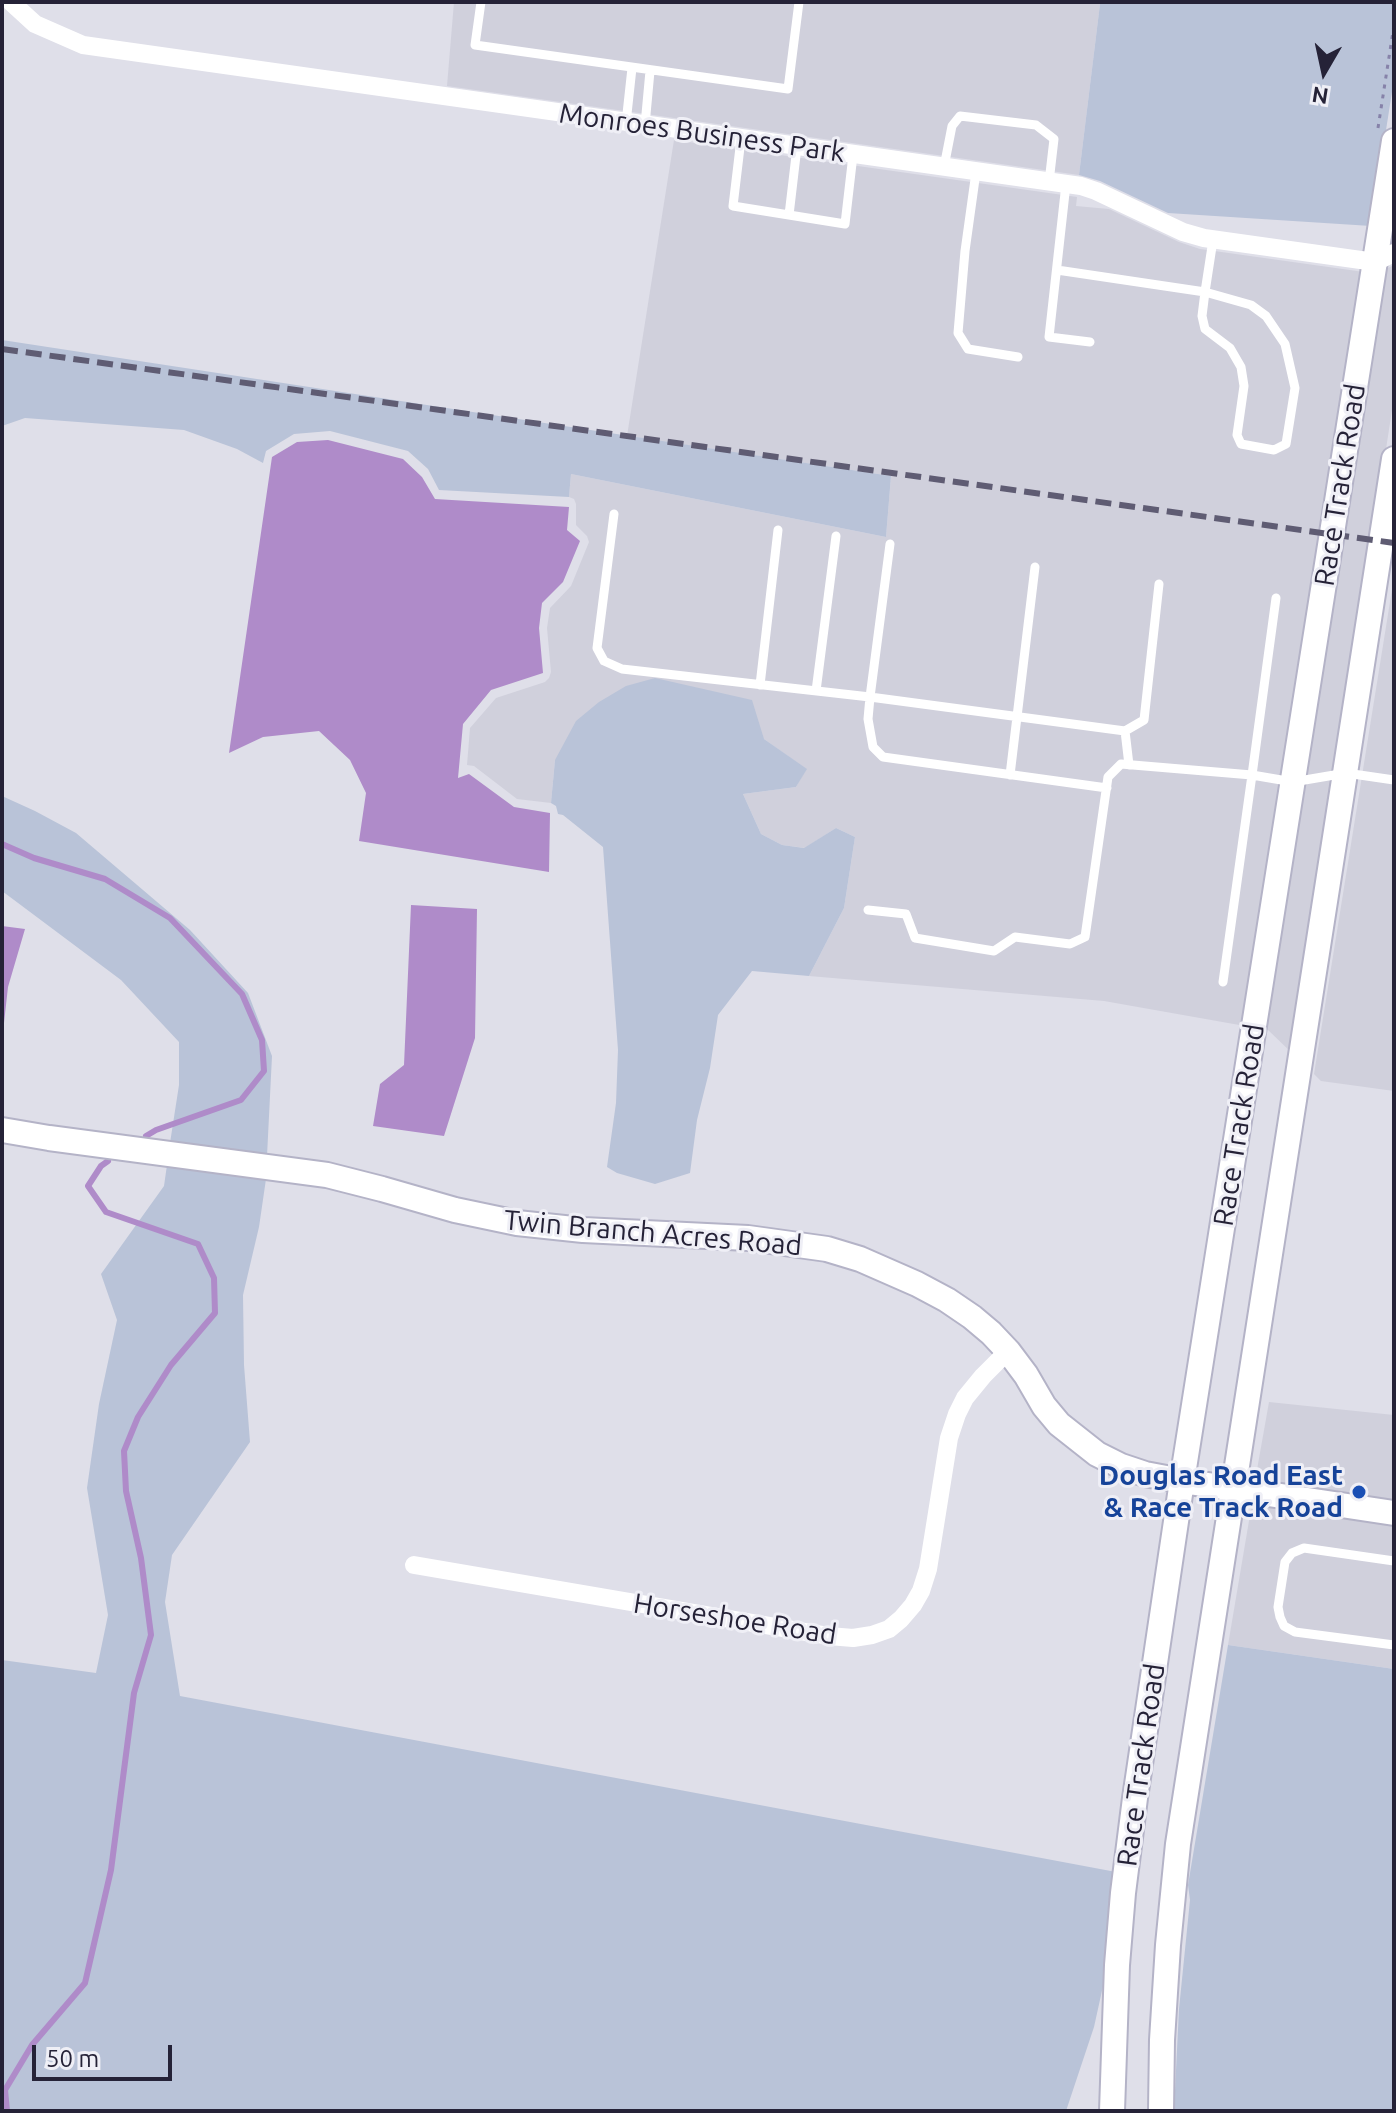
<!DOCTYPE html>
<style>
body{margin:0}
#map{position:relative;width:1396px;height:2113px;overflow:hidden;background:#dfdfe9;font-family:Ubuntu,sans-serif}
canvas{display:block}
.frame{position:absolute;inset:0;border:4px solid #252237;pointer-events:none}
.north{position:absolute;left:1284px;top:32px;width:80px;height:80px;-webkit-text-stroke:6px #efeff6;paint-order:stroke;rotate:189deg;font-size:22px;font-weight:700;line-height:32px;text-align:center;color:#252237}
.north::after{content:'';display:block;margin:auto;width:28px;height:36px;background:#252237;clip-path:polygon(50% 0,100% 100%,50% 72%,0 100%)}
.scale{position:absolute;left:32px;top:2045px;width:140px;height:36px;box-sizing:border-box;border:4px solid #252237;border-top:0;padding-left:10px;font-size:24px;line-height:28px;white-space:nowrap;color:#252237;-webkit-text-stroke:6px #efeff6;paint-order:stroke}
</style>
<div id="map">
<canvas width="1396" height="2113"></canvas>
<div class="frame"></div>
<div class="north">N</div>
<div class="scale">50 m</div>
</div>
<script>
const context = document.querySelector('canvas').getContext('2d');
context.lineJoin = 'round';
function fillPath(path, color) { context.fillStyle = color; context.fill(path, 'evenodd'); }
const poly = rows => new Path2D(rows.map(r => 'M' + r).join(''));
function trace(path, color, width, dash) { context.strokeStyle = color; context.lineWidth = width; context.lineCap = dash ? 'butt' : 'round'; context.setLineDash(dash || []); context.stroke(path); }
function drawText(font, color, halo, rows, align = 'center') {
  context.font = font + ' Ubuntu,sans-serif'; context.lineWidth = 6; context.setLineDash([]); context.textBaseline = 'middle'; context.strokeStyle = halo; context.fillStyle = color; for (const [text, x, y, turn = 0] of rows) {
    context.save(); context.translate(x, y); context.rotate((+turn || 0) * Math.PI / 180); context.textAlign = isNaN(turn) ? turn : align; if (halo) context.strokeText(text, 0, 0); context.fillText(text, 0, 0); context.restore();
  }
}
fillPath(poly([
 [454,2,1096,2,1100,4,1079,175,447,86],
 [674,140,1077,197,1076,206,1109,209,1179,242,1200,249,1364,272,1245,1026,1104,1001,809,976,844,908,855,837,836,828,805,848,782,845,761,834,743,794,796,787,806,769,764,739,555,760,551,803,517,799,474,766,467,765,470,728,496,698,545,682,549,678,551,672,547,628,550,608,571,586,589,542,587,536,576,525,576,504,574,499,569,497,571,474,886,537,891,476,627,436],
 [1394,265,1394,397,1293,1054,1268,1030,1264,1029,1384,270],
 [1394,577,1394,1091,1321,1081,1314,1074],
 [1269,1402,1394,1415,1394,1502,1255,1481],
 [1252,1503,1394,1524,1394,1669,1228,1645]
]), '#d0d0dc');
fillPath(poly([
 [1096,2,1394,2,1394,79,1371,226,1168,213,1100,181,1079,175,1100,4],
 [2,340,891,476,886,537,571,474,569,497,439,490,428,469,408,451,330,431,294,434,266,451,263,463,237,449,184,430,25,418,2,426],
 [655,678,752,700,764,739,807,769,796,787,743,794,761,834,782,845,804,848,836,828,855,837,844,908,809,976,752,971,718,1015,710,1068,697,1120,690,1173,655,1184,617,1173,607,1167,616,1103,618,1050,603,847,563,815,558,814,556,806,551,803,555,760,576,721,599,702,626,686],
 [2,796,35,811,76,833,190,930,248,993,272,1056,267,1156,170,1143,179,1085,179,1042,121,980,2,891],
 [167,1165,266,1179,259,1227,243,1295,244,1365,250,1442,172,1555,165,1602,180,1696,1116,1872,1107,1968,1094,2027,1066,2111,2,2111,2,1660,96,1673,108,1615,87,1488,99,1404,117,1320,101,1274,164,1186],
 [1228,1645,1394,1669,1394,2111,1174,2111,1179,2009,1190,1900,1188,1885]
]), '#b9c3d8');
fillPath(poly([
 [328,440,403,459,422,477,435,499,569,507,567,530,580,541,563,582,542,603,539,628,543,673,491,690,463,724,458,778,469,774,514,807,550,813,549,872,359,841,366,793,350,760,319,731,263,737,229,753,272,457,297,442],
 [411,905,477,909,475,1038,444,1136,373,1126,380,1084,404,1065],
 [2,926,25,929,8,987,2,1041]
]), '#af8bc9');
trace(poly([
 [2,844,34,858,105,879,170,918,242,994,262,1040,264,1071,241,1100,156,1130,146,1136],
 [7,2111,5,2090,32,2045,85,1983,111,1870,134,1693,151,1635,141,1558,126,1491,124,1451,138,1417,171,1365,215,1313,214,1278,198,1244,106,1212,88,1186,101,1166,108,1161]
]), '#af8bc9', 6);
const secondary = poly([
 [2,1130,49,1138,327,1175,382,1189,455,1210,517,1223,583,1230,748,1238,827,1249,860,1259,917,1284,947,1300,972,1317,991,1333,1008,1351,1026,1375,1044,1406,1059,1424,1097,1454,1121,1466,1145,1474,1182,1481,1394,1513],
 [1112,2111,1117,1965,1123,1893,1135,1798,1182,1481,1394,141],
 [1161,2111,1162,2040,1168,1945,1178,1844,1394,459]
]);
trace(secondary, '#b4b3c7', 28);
trace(poly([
 [1378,128,1394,25]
]), '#8682a9', 3, [4, 6]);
trace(poly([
 [481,2,475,45,788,89,799,2],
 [626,123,632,68],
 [645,125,650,71],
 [741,139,733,206,845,224,853,155],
 [944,167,952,126,960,116,1036,125,1054,139,1049,182],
 [976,172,965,251,958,333,968,349,1018,357],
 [1066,184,1049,337,1090,342],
 [789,215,797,147],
 [1057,270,1205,292,1213,240],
 [1205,292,1251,305,1266,316,1285,344,1295,388,1286,444,1274,450,1241,444,1237,435,1244,386,1241,367,1230,348,1205,329,1202,316,1205,292],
 [614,514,597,648,604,661,622,669,870,697,890,544],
 [760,685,778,530],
 [816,691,836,536],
 [1125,731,1144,720,1159,584],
 [1010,775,1035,567],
 [1107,788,883,757,873,747,868,719,870,697,1125,731,1129,765],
 [868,910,906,914,915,938,994,951,1015,937,1070,944,1085,937,1108,777,1121,764,1252,775,1276,598],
 [1223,982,1252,775,1293,782,1346,773,1394,780],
 [1394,1561,1304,1548,1292,1553,1285,1562,1278,1607,1280,1617,1284,1626,1295,1632,1394,1645]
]), '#fff', 9);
trace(poly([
 [11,2,35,24,83,45,1081,186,1096,191,1183,232,1204,238,1375,262,1394,253],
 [414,1565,829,1636,853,1638,872,1635,889,1629,901,1619,913,1605,921,1591,928,1569,949,1438,957,1414,965,1398,983,1376,1008,1351]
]), '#fff', 18);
trace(secondary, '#fff', 24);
trace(poly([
 [2,349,1394,543]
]), '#5f5c73', 6, [16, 8]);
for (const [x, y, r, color] of [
 [1359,1492,8,"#1a4fb4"]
]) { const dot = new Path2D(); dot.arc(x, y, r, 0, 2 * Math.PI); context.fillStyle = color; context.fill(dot); trace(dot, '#efeff6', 3); }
drawText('28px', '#252237', '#efeff6', [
 ["Monroes Business Park",702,133,8],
 ["Race Track Road",1340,485,-81],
 ["Race Track Road",1239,1125,-81],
 ["Twin Branch Acres Road",653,1233,5],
 ["Horseshoe Road",735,1619,9],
 ["Race Track Road",1141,1765,-82]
]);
drawText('bold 28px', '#164399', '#efeff6', [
 ["Douglas Road East",1343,1476],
 ["& Race Track Road",1343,1508]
], 'right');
</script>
